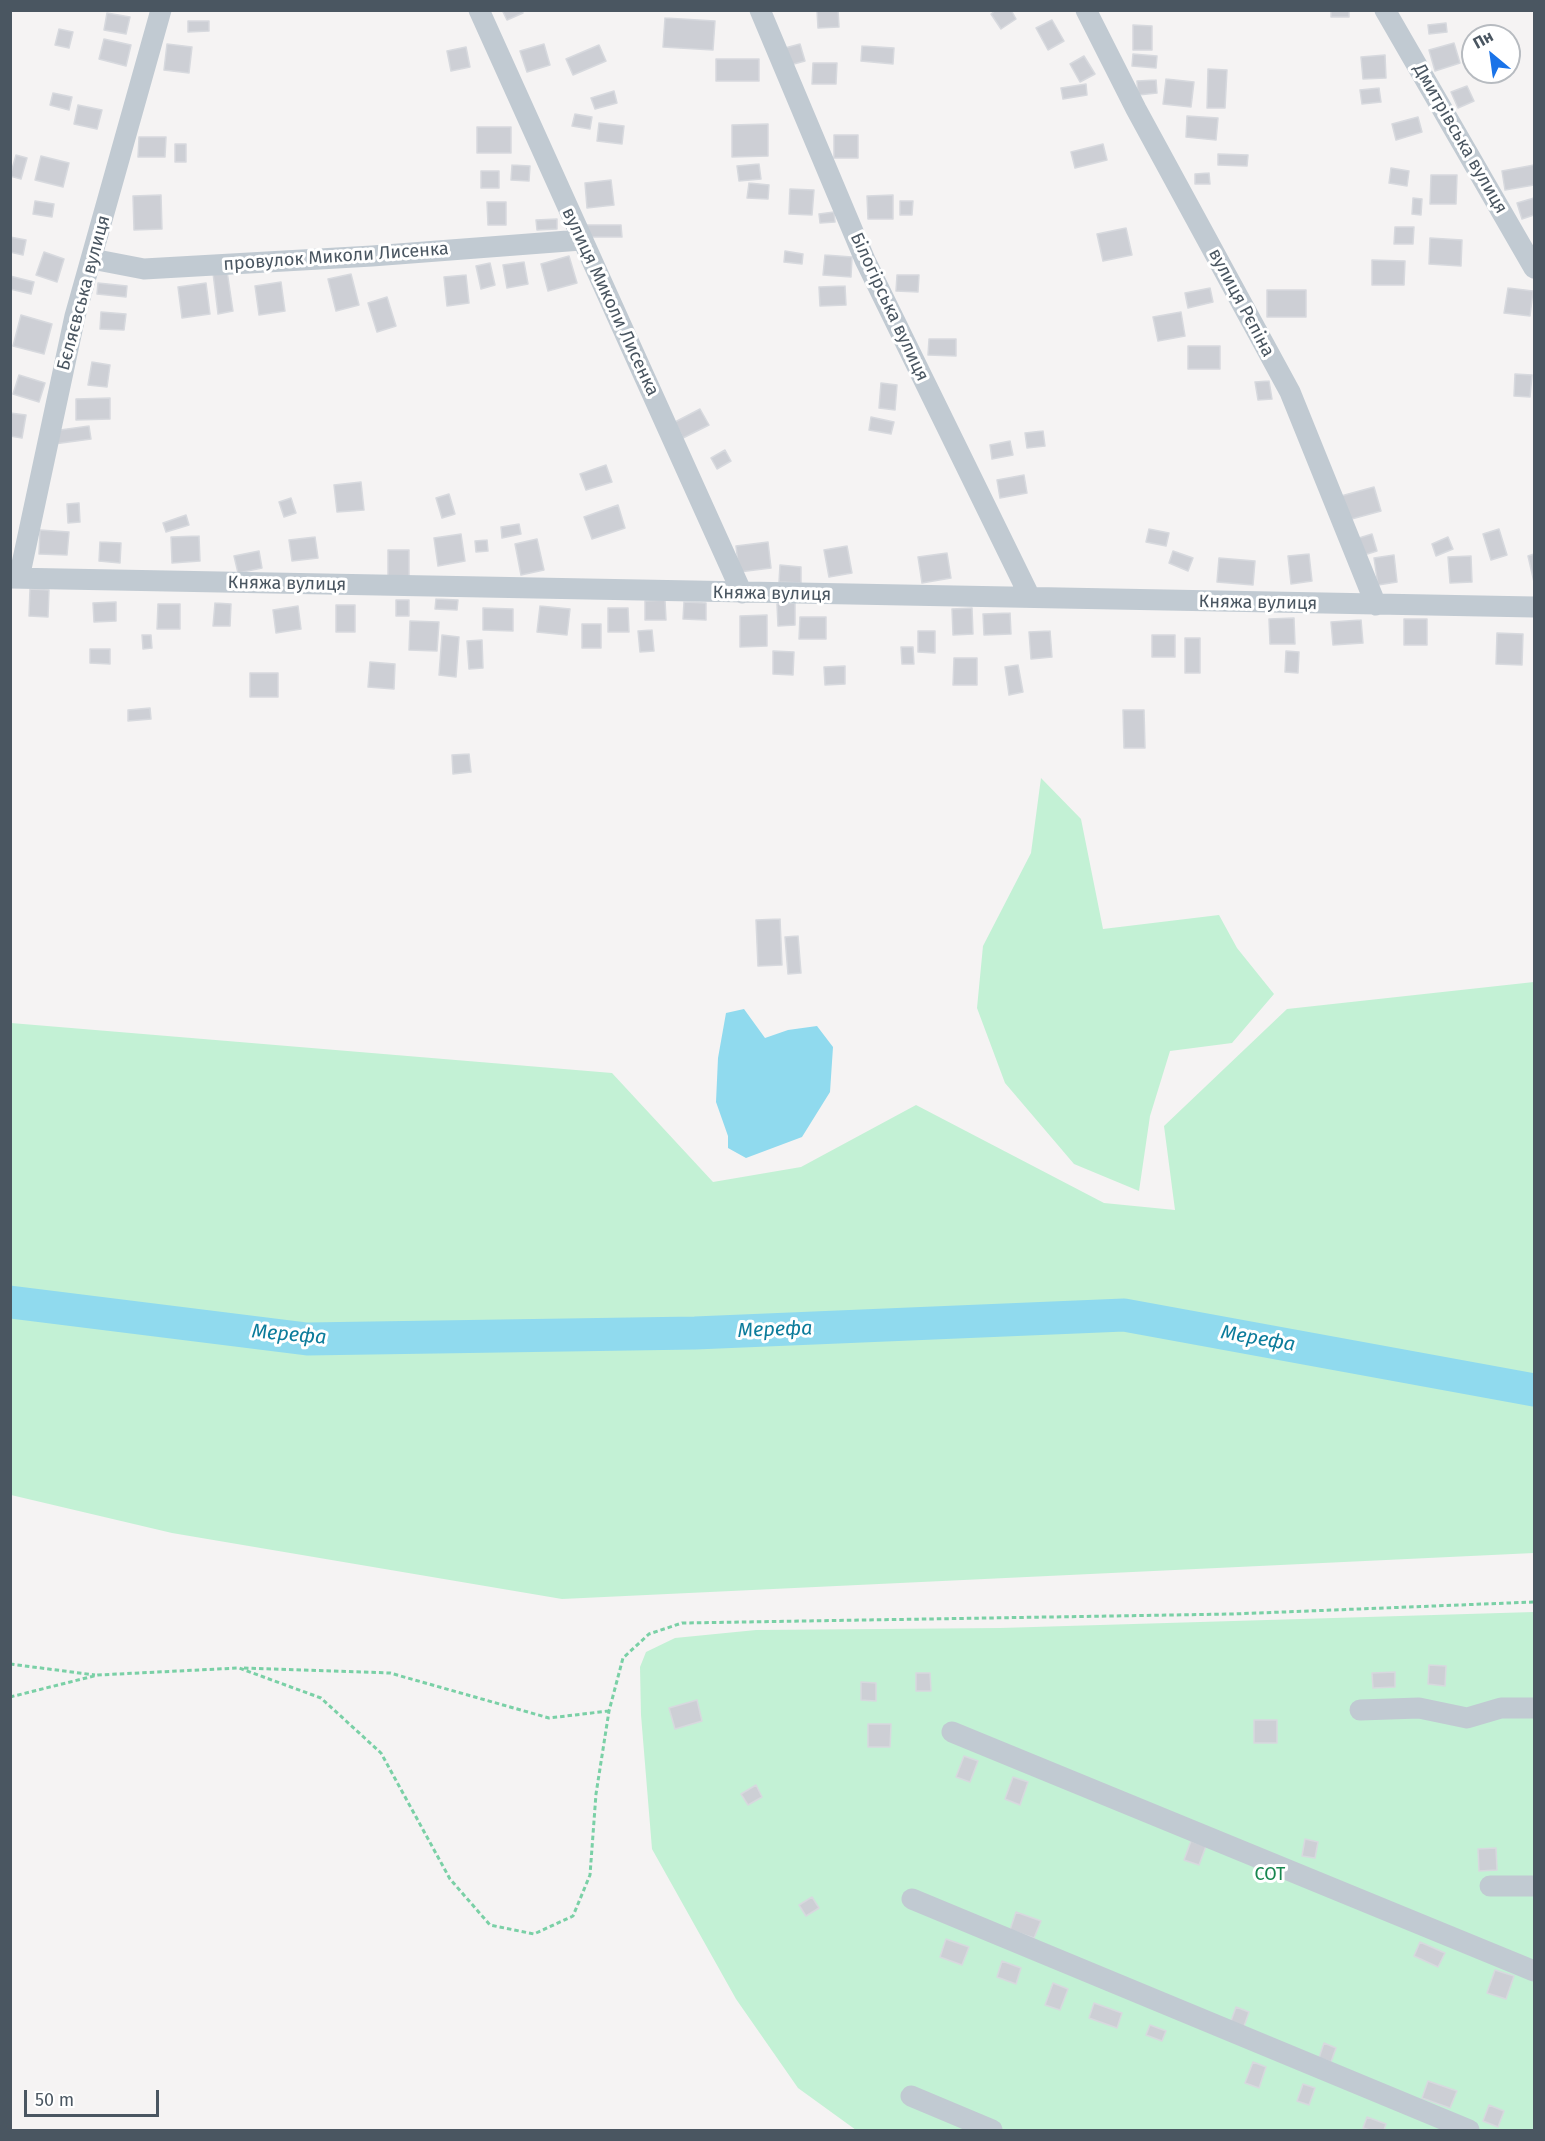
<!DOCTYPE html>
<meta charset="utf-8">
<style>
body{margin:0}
#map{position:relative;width:1545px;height:2141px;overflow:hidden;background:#f5f3f3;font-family:"Fira Sans",sans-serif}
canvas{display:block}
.frame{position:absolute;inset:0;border:12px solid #4a5661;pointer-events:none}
.north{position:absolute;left:1461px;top:24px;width:60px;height:60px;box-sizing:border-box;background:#fff;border:2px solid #b7bbc0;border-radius:50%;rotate:331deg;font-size:16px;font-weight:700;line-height:24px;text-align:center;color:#4a5661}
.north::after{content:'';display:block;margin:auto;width:21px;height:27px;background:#1a73e8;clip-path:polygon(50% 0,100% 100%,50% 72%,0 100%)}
.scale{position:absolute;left:24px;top:2090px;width:135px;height:27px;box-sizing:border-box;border:3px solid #4a5661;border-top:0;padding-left:8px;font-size:18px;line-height:21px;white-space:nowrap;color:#4a5661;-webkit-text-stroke:4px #fff;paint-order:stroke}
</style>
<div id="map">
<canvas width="1545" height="2141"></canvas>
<div class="frame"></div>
<div class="north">Пн</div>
<div class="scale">50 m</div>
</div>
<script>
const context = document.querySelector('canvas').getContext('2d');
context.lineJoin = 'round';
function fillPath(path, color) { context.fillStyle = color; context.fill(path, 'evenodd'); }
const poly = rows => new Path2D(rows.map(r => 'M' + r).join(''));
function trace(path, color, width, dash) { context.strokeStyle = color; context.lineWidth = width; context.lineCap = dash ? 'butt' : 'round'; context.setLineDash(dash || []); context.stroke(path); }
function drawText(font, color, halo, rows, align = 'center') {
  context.font = font + ' "Fira Sans",sans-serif'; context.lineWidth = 6; context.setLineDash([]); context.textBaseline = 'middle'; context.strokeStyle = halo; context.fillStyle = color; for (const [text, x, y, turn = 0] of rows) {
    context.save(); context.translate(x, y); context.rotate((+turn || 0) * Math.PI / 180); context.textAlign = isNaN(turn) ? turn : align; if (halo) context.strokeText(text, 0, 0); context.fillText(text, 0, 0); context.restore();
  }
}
fillPath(poly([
 [1041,778,1081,819,1103,929,1219,915,1237,948,1274,994,1232,1043,1170,1051,1150,1116,1139,1191,1074,1164,1005,1083,977,1008,983,946,1031,853],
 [1534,982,1534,1553,562,1599,172,1533,11,1495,11,1023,612,1073,713,1182,801,1167,916,1105,1104,1203,1175,1210,1164,1126,1287,1009],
 [1534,1612,1534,2130,856,2130,798,2088,736,1999,652,1849,641,1715,640,1667,646,1652,675,1638,756,1630,1000,1628]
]), '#c3f1d5');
fillPath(poly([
 [744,1009,765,1038,788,1030,817,1026,833,1047,830,1092,802,1137,746,1158,728,1148,728,1136,716,1102,718,1058,726,1013]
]), '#90daee');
trace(poly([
 [10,1302,307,1339,695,1333,1124,1315,1534,1390]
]), '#90daee', 33);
const building = poly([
 [502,10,522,10,523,13,507,20,502,10],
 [817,10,838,10,839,27,818,28,817,10],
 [996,10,1011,10,1016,19,1001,29,991,14,996,10],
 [1331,10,1349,10,1349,17,1331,17,1331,10],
 [107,13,130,17,126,34,104,30,107,13],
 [665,18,715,21,713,50,663,47,665,18],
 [1052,20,1064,41,1048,50,1036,28,1052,20],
 [188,21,209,21,209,31,188,32,188,21],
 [1446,23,1447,32,1429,34,1428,25,1446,23],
 [1133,25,1152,26,1152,50,1133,50,1133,25],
 [59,29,73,32,69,48,55,45,59,29],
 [104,39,131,45,126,66,99,59,104,39],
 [1454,43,1460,63,1435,71,1429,50,1454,43],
 [167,44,192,47,189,73,164,70,167,44],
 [544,44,550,65,527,72,520,51,544,44],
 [800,44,805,61,790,65,785,48,800,44],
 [599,45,606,61,573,75,566,59,599,45],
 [862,46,894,48,893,64,861,61,862,46],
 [466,47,470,67,451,71,447,51,466,47],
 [1133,54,1157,56,1156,68,1132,66,1133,54],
 [1385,55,1386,78,1363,79,1361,57,1385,55],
 [1084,56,1095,74,1080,82,1070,64,1084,56],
 [716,59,759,59,759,81,716,81,716,59],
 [813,63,837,63,836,84,812,84,813,63],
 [1208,69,1227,70,1225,108,1207,108,1208,69],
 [1166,79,1194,82,1191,107,1163,104,1166,79],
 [1156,80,1157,93,1138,95,1137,81,1156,80],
 [1086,84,1087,95,1063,99,1061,88,1086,84],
 [1467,86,1474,101,1458,108,1451,92,1467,86],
 [1379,88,1381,102,1362,104,1360,90,1379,88],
 [614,91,617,103,595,109,591,98,614,91],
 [53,93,72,97,69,110,50,105,53,93],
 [78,105,102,110,97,129,74,124,78,105],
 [575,114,592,117,590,129,572,126,575,114],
 [1187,116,1218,118,1216,140,1186,137,1187,116],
 [1418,117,1422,132,1396,140,1392,124,1418,117],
 [599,123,624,126,622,144,597,141,599,123],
 [768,124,768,156,732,157,732,125,768,124],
 [477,127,511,127,511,153,477,153,477,127],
 [834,135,858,135,858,158,834,158,834,135],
 [139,137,166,137,165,157,138,157,139,137],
 [175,144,186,144,186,162,175,162,175,144],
 [1103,144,1107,160,1075,168,1071,152,1103,144],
 [1218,154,1248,155,1247,166,1218,165,1218,154],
 [16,155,27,158,21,179,10,176,16,155],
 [41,156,69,163,63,187,35,180,41,156],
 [759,164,761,179,739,181,737,166,759,164],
 [512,165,530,166,529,181,511,180,512,165],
 [1534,165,1534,185,1505,190,1502,171,1534,165],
 [1391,168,1409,171,1407,186,1389,183,1391,168],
 [481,171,499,171,499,188,481,188,481,171],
 [1209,173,1210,184,1195,184,1195,174,1209,173],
 [1431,175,1457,175,1456,204,1430,204,1431,175],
 [611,180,614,205,587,208,585,183,611,180],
 [749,183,769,185,768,199,747,198,749,183],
 [790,189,814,190,812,215,789,214,790,189],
 [161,195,162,229,134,230,133,196,161,195],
 [893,195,893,219,868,219,867,196,893,195],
 [1413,198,1422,199,1421,215,1412,214,1413,198],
 [1534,198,1534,215,1522,219,1517,203,1534,198],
 [35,201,54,204,52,217,33,214,35,201],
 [900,201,913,201,912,215,900,215,900,201],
 [487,202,506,202,506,225,488,225,487,202],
 [834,212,835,222,820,223,819,214,834,212],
 [557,219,557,229,537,230,536,220,557,219],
 [587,225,621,225,622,237,587,237,587,225],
 [1395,227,1414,227,1413,244,1394,244,1395,227],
 [1126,228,1132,255,1103,261,1097,234,1126,228],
 [10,237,26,240,23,255,10,252,10,237],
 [1430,238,1462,240,1461,266,1429,264,1430,238],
 [785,251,803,254,802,264,784,262,785,251],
 [44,252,64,259,57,282,36,275,44,252],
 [825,255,852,257,851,277,823,275,825,255],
 [569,256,577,283,548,291,541,264,569,256],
 [1372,260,1405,261,1404,285,1372,285,1372,260],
 [524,262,528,284,507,288,503,265,524,262],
 [490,263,495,285,481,289,476,266,490,263],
 [227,271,233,311,218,314,213,273,227,271],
 [351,274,359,305,336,311,328,279,351,274],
 [466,275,469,303,447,306,444,277,466,275],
 [897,275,919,275,918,292,896,291,897,275],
 [10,276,34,282,31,294,10,289,10,276],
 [281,282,285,311,259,315,255,286,281,282],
 [98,283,127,286,126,297,97,294,98,283],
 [206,283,210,314,182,318,178,287,206,283],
 [845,286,846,305,820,306,819,287,845,286],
 [1210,288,1213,302,1188,308,1185,293,1210,288],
 [1508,288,1533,291,1530,316,1504,313,1508,288],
 [1267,290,1306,290,1306,317,1267,317,1267,290],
 [387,297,396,326,377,332,368,303,387,297],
 [101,312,126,314,124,330,100,329,101,312],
 [1181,312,1185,336,1158,341,1153,317,1181,312],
 [21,315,52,324,44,354,13,346,21,315],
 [929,339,956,339,956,356,928,355,929,339],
 [1188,346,1220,346,1220,369,1188,369,1188,346],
 [92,362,110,365,107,387,88,385,92,362],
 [1515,374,1532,375,1530,397,1514,396,1515,374],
 [19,375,45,383,39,402,13,394,19,375],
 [1269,381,1272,399,1258,400,1255,382,1269,381],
 [881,383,897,385,895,410,879,408,881,383],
 [110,398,110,419,76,420,76,399,110,398],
 [700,409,709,425,683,438,675,422,700,409],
 [10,413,26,415,22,438,10,436,10,413],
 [871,417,894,422,891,434,869,430,871,417],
 [89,426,91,439,54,444,53,431,89,426],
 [1043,431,1045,446,1027,448,1025,433,1043,431],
 [1010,441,1013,455,992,459,990,445,1010,441],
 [725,450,731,461,717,469,711,458,725,450],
 [606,465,612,482,586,490,580,474,606,465],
 [1024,475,1027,493,1000,498,997,480,1024,475],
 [361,482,364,510,337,512,334,485,361,482],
 [1374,487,1381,511,1348,520,1341,496,1374,487],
 [449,494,455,514,442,518,436,498,449,494],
 [291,498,296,513,284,517,279,502,291,498],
 [79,503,80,522,68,523,67,504,79,503],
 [618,505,625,528,592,539,584,517,618,505],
 [186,515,189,525,166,532,163,523,186,515],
 [519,524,521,534,502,538,501,527,519,524],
 [1149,529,1169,533,1166,546,1146,542,1149,529],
 [1499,529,1507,555,1491,560,1483,534,1499,529],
 [40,530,69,532,67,555,39,554,40,530],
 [461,534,465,561,438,566,434,538,461,534],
 [1372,534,1377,551,1364,555,1359,538,1372,534],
 [199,536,200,561,172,563,171,537,199,536],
 [315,537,318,558,292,561,289,540,315,537],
 [1448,537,1453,549,1436,556,1432,544,1448,537],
 [537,539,544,570,521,575,515,544,537,539],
 [487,540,488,551,476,552,475,541,487,540],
 [100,542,121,543,120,563,99,561,100,542],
 [768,542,771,568,739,572,736,546,768,542],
 [847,546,852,573,829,577,824,550,847,546],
 [388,550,409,550,409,576,388,576,388,550],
 [259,551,262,568,238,573,234,556,259,551],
 [1173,551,1193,558,1188,571,1169,563,1173,551],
 [947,553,951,578,922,583,918,557,947,553],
 [1309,554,1312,581,1291,584,1288,556,1309,554],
 [1534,554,1534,582,1528,556,1534,554],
 [1394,555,1397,582,1378,585,1374,558,1394,555],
 [1471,556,1472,582,1450,583,1448,557,1471,556],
 [1219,558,1255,561,1253,585,1217,582,1219,558],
 [780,565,801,567,801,583,779,582,780,565],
 [30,589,49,590,48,617,29,616,30,589],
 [436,599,458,600,457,610,435,609,436,599],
 [396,600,409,600,409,616,396,616,396,600],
 [665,600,666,620,645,620,645,601,665,600],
 [116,602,116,621,94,622,93,603,116,602],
 [684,602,706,603,706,620,683,619,684,602],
 [215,603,231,604,230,626,213,626,215,603],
 [795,603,795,625,778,626,777,604,795,603],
 [158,604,180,604,180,629,157,629,158,604],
 [336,605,355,605,355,632,336,632,336,605],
 [298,606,301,629,276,633,273,610,298,606],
 [540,606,570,609,567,635,537,632,540,606],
 [483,608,513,609,513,631,483,630,483,608],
 [608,608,628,608,629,632,608,632,608,608],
 [972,608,973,634,953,635,952,609,972,608],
 [1010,613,1011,634,984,635,983,614,1010,613],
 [767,615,767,646,740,647,740,616,767,615],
 [800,617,826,617,826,639,799,639,800,617],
 [1294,618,1295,644,1270,644,1269,619,1294,618],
 [1404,619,1427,619,1427,645,1404,645,1404,619],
 [1361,620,1363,643,1333,645,1331,622,1361,620],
 [410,621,439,622,437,651,409,650,410,621],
 [582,624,601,624,601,648,582,648,582,624],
 [652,630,654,651,640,652,638,631,652,630],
 [918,631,935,631,935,653,918,652,918,631],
 [1050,631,1052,657,1031,659,1029,632,1050,631],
 [1497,633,1523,634,1522,665,1496,664,1497,633],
 [142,635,151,635,152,648,143,649,142,635],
 [442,635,459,637,456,677,439,675,442,635],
 [1152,635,1175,635,1175,657,1152,657,1152,635],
 [1185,638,1200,638,1200,673,1185,673,1185,638],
 [482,640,483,668,469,669,467,641,482,640],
 [901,647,913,647,914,664,902,664,901,647],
 [90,649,110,649,110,664,90,663,90,649],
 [773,651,794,652,793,675,773,674,773,651],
 [1286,651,1299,652,1298,673,1285,672,1286,651],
 [954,658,977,658,977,685,953,685,954,658],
 [370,662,395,664,394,689,368,687,370,662],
 [1018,665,1023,692,1009,695,1005,667,1018,665],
 [845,666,845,684,825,685,824,667,845,666],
 [250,673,278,673,278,697,250,697,250,673],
 [150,708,151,719,128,721,128,710,150,708],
 [1123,710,1144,710,1145,748,1124,748,1123,710],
 [469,754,471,772,453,774,452,755,469,754],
 [780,919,782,965,758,966,756,920,780,919],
 [798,936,801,973,788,974,785,937,798,936],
 [1429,1665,1446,1666,1445,1686,1428,1684,1429,1665],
 [1395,1672,1395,1687,1373,1688,1372,1673,1395,1672],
 [916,1673,930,1673,931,1691,916,1691,916,1673],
 [861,1682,876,1683,876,1701,861,1700,861,1682],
 [697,1700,702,1721,675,1729,669,1708,697,1700],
 [1254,1720,1277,1720,1277,1743,1254,1743,1254,1720],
 [868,1724,891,1724,890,1747,868,1747,868,1724],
 [964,1756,978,1761,970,1782,956,1777,964,1756],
 [1013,1777,1028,1782,1020,1805,1005,1799,1013,1777],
 [756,1785,762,1797,748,1805,741,1794,756,1785],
 [1305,1839,1318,1842,1315,1858,1302,1856,1305,1839],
 [1191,1841,1206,1846,1199,1865,1184,1860,1191,1841],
 [1496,1848,1497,1870,1479,1871,1478,1849,1496,1848],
 [812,1897,819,1908,806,1916,799,1905,812,1897],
 [1016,1912,1041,1921,1034,1938,1010,1930,1016,1912],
 [946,1939,969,1947,962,1965,940,1957,946,1939],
 [1420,1942,1445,1953,1438,1967,1414,1956,1420,1942],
 [1002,1961,1021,1968,1016,1984,997,1977,1002,1961],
 [1495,1970,1514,1976,1506,1999,1487,1993,1495,1970],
 [1053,1983,1068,1989,1060,2010,1045,2005,1053,1983],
 [1094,2003,1122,2013,1117,2028,1089,2018,1094,2003],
 [1236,2007,1249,2012,1243,2029,1230,2024,1236,2007],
 [1150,2025,1166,2031,1162,2041,1146,2035,1150,2025],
 [1324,2043,1336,2048,1331,2062,1319,2058,1324,2043],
 [1253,2062,1266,2067,1259,2088,1245,2083,1253,2062],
 [1428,2081,1457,2091,1450,2108,1422,2098,1428,2081],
 [1303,2084,1315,2088,1309,2105,1297,2101,1303,2084],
 [1489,2105,1504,2111,1498,2127,1483,2121,1489,2105],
 [1367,2117,1386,2124,1384,2130,1370,2130,1363,2128,1367,2117]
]);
fillPath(building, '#cdcfd5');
trace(building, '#d7d9de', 1.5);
trace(poly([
 [10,1664,95,1675],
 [244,1668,390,1673,549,1718,608,1711],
 [10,1697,98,1675,239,1668,321,1698,381,1753,450,1879,490,1925,534,1934,573,1916,590,1875,596,1794,609,1711,623,1658,649,1634,682,1623,1233,1614,1534,1602]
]), '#7ad0a6', 3, [4.5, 3]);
trace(poly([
 [479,10,742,593],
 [760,10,865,260,1030,597],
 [1086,10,1136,109,1290,392,1376,605],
 [1385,10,1534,268],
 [92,259,144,269,372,256,581,240],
 [10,578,1534,607],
 [19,578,75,316,161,10],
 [1360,1710,1419,1708,1467,1718,1501,1708,1534,1708],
 [952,1732,1534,1971],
 [1490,1886,1534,1886],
 [912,1899,1469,2130],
 [911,2096,992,2130]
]), '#c1cad2', 21);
drawText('18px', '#4a5661', '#fff', [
 ["Дмитрівська вулиця",1460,139,60],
 ["провулок Миколи Лисенка",336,257,-4],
 ["Бєляєвська вулиця",84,293,-75],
 ["вулиця Миколи Лисенка",610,302,65],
 ["вулиця Рєпіна",1241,303,62],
 ["Білогірська вулиця",889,307,65],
 ["Княжа вулиця",287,584,1],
 ["Княжа вулиця",772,594,1],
 ["Княжа вулиця",1258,603,1]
]);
drawText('18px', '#17864f', '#fff', [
 ["СОТ",1270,1875]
]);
drawText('italic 20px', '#0c7c9b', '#fff', [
 ["Мерефа",775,1330,-2],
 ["Мерефа",289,1335,5],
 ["Мерефа",1258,1339,10]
]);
</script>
